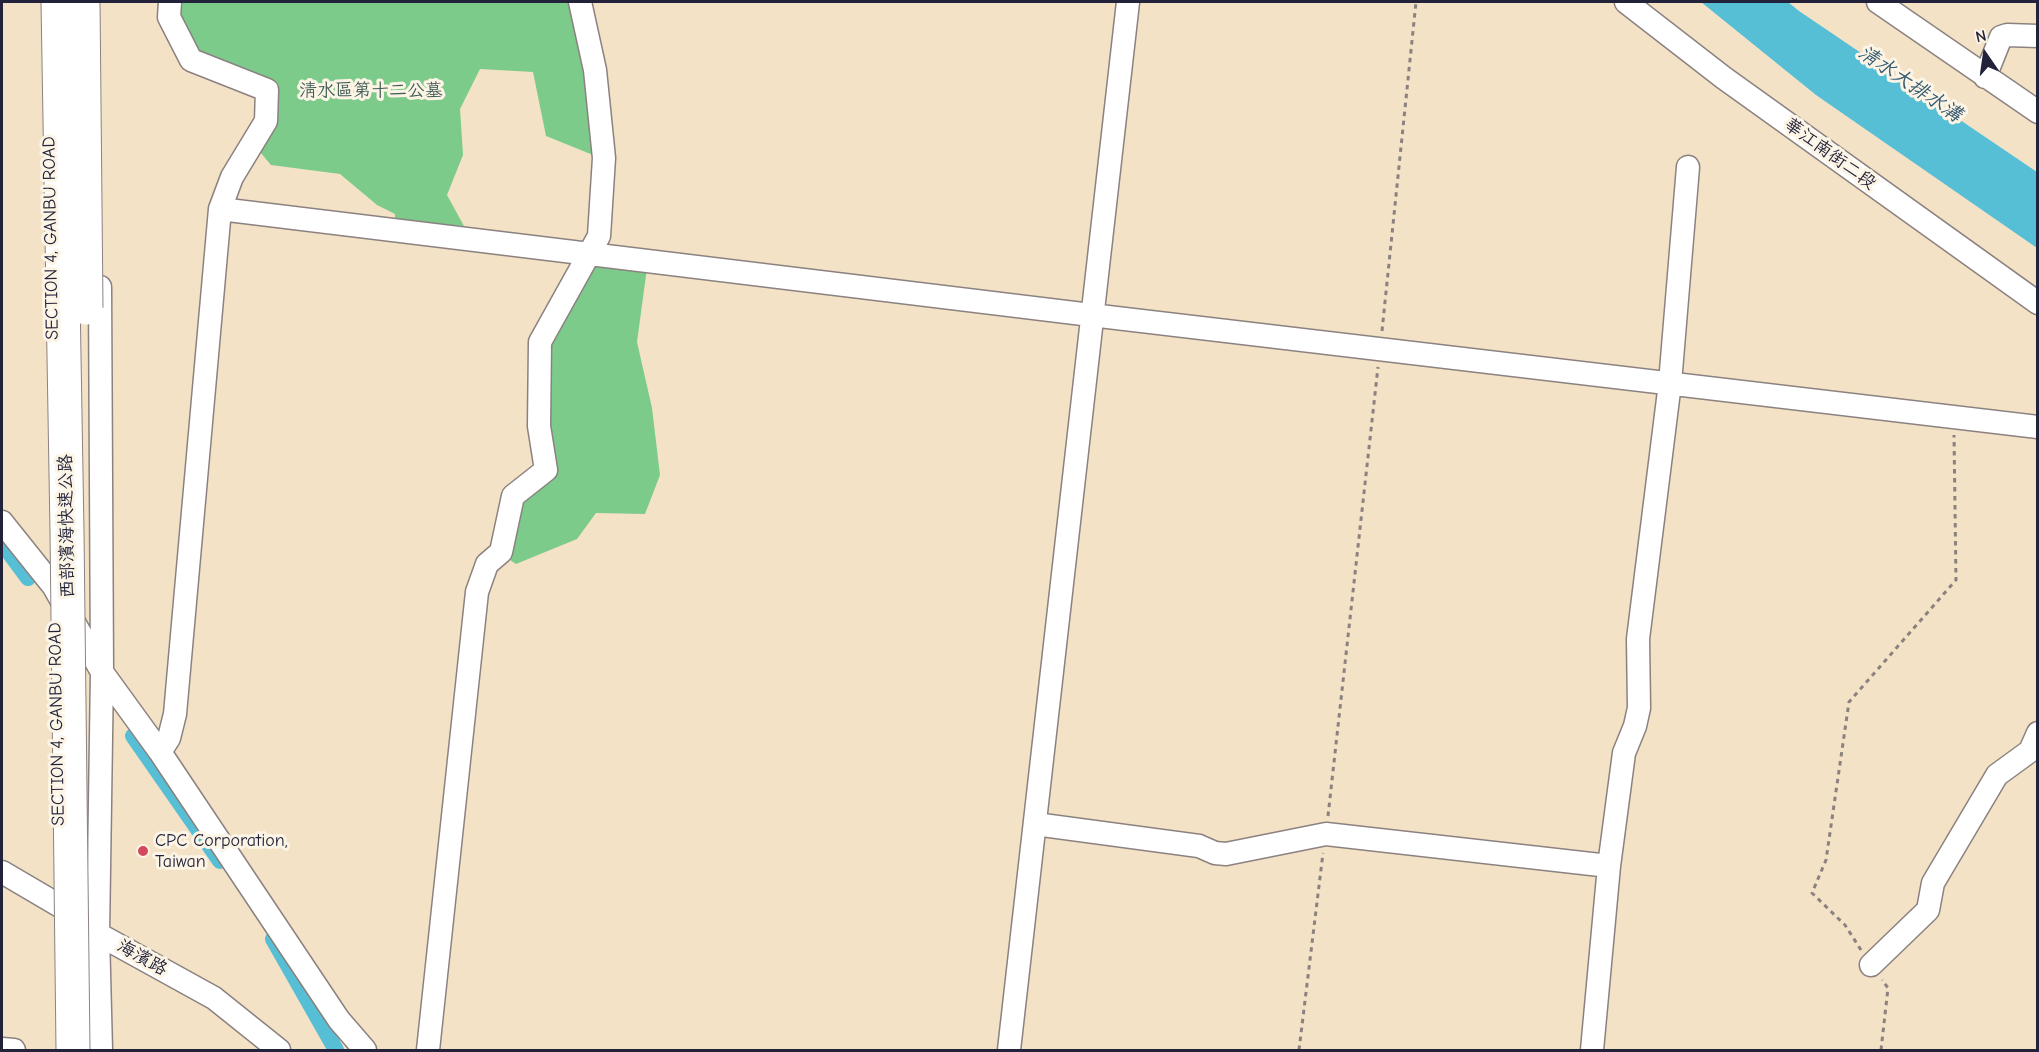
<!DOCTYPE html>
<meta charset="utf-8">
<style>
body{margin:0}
#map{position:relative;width:2039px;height:1052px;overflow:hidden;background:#f4e2c6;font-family:"Comic Neue",sans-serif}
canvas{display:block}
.frame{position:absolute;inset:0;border:3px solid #22223b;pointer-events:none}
.north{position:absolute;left:1955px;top:24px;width:60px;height:60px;-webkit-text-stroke:4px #fcf5e5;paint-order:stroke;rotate:347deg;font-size:16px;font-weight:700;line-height:24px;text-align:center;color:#22223b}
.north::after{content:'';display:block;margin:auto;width:21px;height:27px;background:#22223b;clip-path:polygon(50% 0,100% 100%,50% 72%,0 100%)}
</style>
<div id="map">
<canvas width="2039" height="1052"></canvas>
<div class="frame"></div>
<div class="north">N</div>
</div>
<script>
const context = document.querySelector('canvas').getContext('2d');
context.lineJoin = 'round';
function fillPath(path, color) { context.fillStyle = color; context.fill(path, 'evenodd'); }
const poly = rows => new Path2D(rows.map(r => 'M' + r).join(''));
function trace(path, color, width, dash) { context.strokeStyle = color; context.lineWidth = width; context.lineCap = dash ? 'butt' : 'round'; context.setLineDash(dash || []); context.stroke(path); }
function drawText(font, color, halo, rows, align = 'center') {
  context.font = font + ' "Comic Neue","LXGW WenKai TC",sans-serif'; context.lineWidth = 6; context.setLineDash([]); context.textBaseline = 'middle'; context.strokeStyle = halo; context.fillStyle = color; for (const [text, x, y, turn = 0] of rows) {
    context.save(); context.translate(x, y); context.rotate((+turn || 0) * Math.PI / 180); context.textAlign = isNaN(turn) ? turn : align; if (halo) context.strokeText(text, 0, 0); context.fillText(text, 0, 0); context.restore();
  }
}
fillPath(poly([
 [177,2,574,2,598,157,546,136,533,72,480,69,460,109,463,155,447,195,464,226,395,221,395,214,377,205,340,174,271,165,260,152,277,85,196,53,176,14],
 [596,260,647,268,637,342,652,408,660,475,645,514,596,513,577,539,516,564,507,558,522,497,555,473,545,426,547,364,552,339]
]), '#7ccb8b');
fillPath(poly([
 [1701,2,1788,2,1799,11,2037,172,2037,248,1816,95]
]), '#57bfd5');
trace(poly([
 [2,543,28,578],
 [133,736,220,861],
 [273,939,336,1050]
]), '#57bfd5', 16);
const minor = poly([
 [1626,2,1724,78,2038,303],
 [1878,2,2038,112],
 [1985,77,2001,37,2007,35,2038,36],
 [220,209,1091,315,2038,427],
 [100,287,102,672,98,934,101,1050],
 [2,522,54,587,102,672,160,752,339,1020,365,1050],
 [160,752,169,738,175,714,220,209,232,177,266,121,267,90,191,60,169,17,170,2],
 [1035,824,1199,846,1215,853,1226,854,1326,834,1609,866],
 [2,872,60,906,98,934,214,998,279,1050],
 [1871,965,1928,910,1933,883,1997,775,2030,751,2038,733],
 [2,1049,14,1050],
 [428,1050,477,592,487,564,501,552,513,496,546,470,539,426,540,342,599,236,604,158,595,70,580,2],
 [1009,1050,1128,2],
 [1592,1050,1609,866,1624,753,1635,726,1639,708,1638,639,1670,383,1688,167]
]);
trace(minor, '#8b8280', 25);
trace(poly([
 [1382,331,1416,2],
 [1328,816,1378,367],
 [1861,950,1845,925,1812,893,1826,860,1849,702,1956,580,1954,435],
 [1299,1050,1323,853],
 [1881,1050,1888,988,1882,980]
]), '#8b8280', 3, [4.5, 4.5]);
trace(minor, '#fff', 22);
const highwayBridge = poly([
 [58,2,67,532,73,1050],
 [83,2,86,308]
]);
trace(highwayBridge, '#8b8280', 35, []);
trace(highwayBridge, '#fff', 33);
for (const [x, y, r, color] of [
 [143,851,6,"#d1495b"]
]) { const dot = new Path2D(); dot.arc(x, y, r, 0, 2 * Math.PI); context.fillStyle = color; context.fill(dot); trace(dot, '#fcf5e5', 2); }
drawText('18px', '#425d57', '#fcf5e5', [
 ["清水區第十二公墓",371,91]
]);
drawText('18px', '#22223b', '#fcf5e5', [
 ["華江南街二段",1830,154,36],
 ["SECTION 4, GANBU ROAD",51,238,-91],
 ["西部濱海快速公路",67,526,-91],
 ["SECTION 4, GANBU ROAD",57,724,-91],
 ["海濱路",142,958,29]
]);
drawText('18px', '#22223b', '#fcf5e5', [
 ["CPC Corporation,",155,841],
 ["Taiwan",155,862]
], 'left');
drawText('italic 20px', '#355971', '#fcf5e5', [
 ["清水大排水溝",1910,84,34]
]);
</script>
